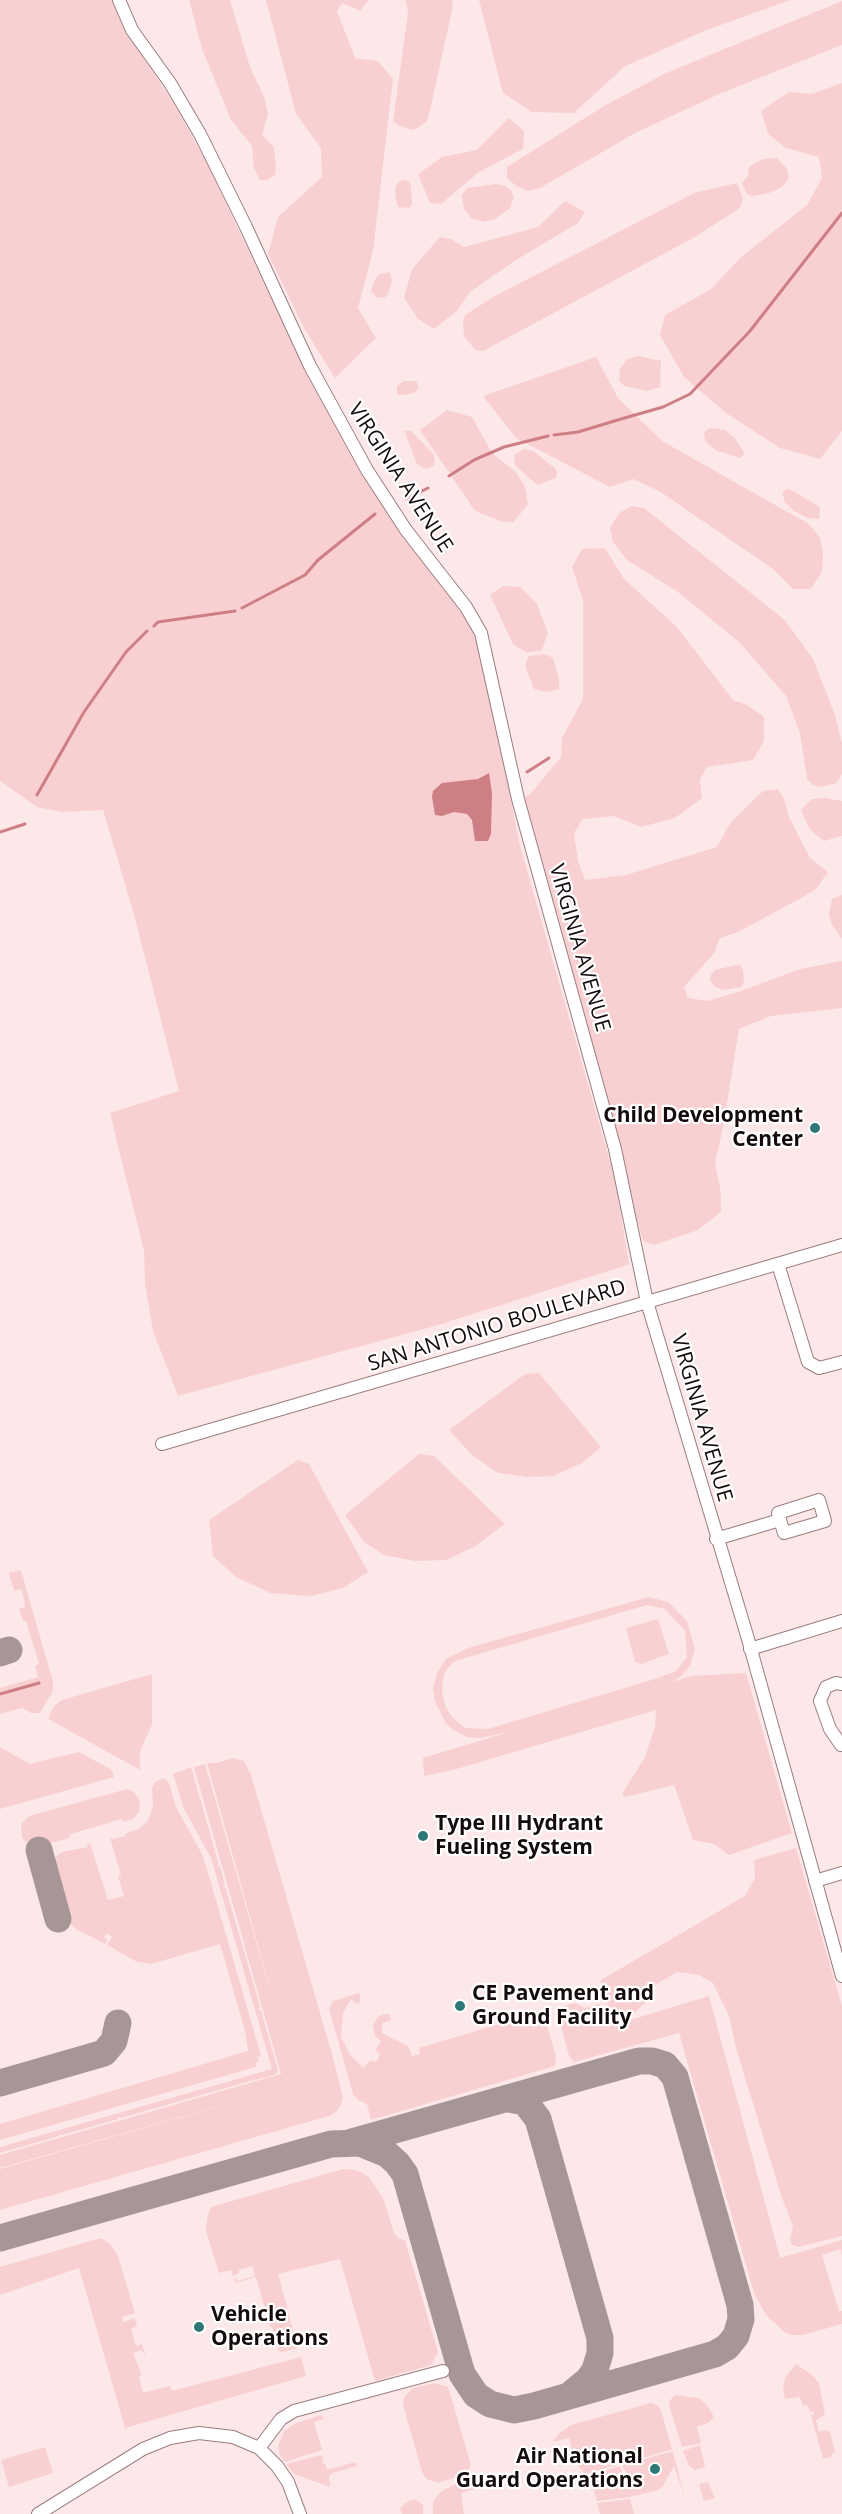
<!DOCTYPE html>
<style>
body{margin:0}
canvas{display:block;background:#fde8e9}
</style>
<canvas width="842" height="2514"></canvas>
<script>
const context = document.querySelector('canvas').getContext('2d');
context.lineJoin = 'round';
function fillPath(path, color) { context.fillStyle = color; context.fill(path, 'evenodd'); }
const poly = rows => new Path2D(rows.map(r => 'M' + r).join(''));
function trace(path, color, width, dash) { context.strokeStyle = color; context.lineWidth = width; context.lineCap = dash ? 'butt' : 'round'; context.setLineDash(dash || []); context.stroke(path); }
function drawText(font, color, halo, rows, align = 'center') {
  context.font = font + ' "Open Sans",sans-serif'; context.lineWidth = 4.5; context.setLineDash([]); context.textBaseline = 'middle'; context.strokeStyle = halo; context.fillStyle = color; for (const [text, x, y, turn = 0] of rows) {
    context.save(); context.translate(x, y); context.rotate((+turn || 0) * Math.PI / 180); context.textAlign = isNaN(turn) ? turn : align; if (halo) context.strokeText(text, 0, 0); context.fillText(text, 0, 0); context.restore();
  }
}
fillPath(poly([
 [0,0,114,0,126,31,175,106,206,161,296,351,356,463,394,523,459,609,477,638,489,684,519,842,615,1179,629,1264,624,1266,435,1326,178,1396,153,1331,145,1284,144,1251,110,1113,179,1091,135,918,103,810,61,812,37,807,0,781],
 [189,0,230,0,250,67,264,97,268,114,262,135,274,147,276,166,275,175,267,180,260,180,254,168,252,146,231,120,202,49],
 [266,0,369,0,360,11,342,3,337,11,355,58,378,61,393,79,373,251,358,308,376,338,335,378,304,328,268,254,278,217,322,177,321,148,296,114],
 [406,0,452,0,453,6,429,115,427,121,418,128,411,130,398,125,393,121,408,13],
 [479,0,790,0,704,31,624,67,574,113,532,112,503,93],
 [842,1,842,45,717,95,637,132,540,188,528,191,515,185,507,178,507,167,604,106,666,73],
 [842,83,842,431,820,459,780,448,726,413,684,377,660,335,665,315,711,289,741,257,807,205,822,178,819,157,786,148,768,134,761,111,789,92,812,94],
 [509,118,524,131,523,149,479,172,441,204,430,203,418,174,442,157,477,150],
 [777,158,787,169,789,178,782,187,769,193,752,196,747,194,742,183,748,176,749,167,763,159],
 [403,180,409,181,411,186,412,205,409,208,398,207,396,200,395,188,397,183],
 [737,183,743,199,740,208,695,237,483,351,475,350,464,336,463,323,465,315,493,297,694,193],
 [496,184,505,186,511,190,514,197,510,208,495,219,485,222,471,218,464,209,462,195,467,188],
 [565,201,585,212,578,223,516,260,470,292,457,311,434,329,418,319,404,298,412,269,440,237,451,239,464,247,538,227],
 [390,272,392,282,388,294,384,298,376,297,371,291,374,281,379,274],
 [639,356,661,361,660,387,647,391,624,386,619,380,620,369,627,359],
 [596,357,618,398,662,441,809,524,820,538,823,552,822,572,811,589,793,589,773,569,659,491,633,479,610,487,516,438,483,396],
 [404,381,416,381,419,387,414,393,405,395,397,394,397,386],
 [447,410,472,417,492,453,516,472,525,487,528,504,514,522,503,522,475,511,420,430],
 [710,428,725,430,734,437,745,454,740,458,715,450,705,441,704,432],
 [404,430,411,431,434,455,435,465,426,469,417,464],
 [524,449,533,451,556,469,557,477,538,485,528,477,515,465,514,455],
 [788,488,820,507,819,519,808,518,794,511,785,502,782,493],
 [632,506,644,508,785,620,813,659,835,715,842,743,842,774,837,783,821,787,813,785,807,779,800,733,786,696,740,643,678,592,627,560,613,542,610,528,619,513],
 [605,548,624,579,677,627,733,700,749,706,764,717,764,741,753,760,707,767,700,780,702,798,675,818,641,827,614,816,583,819,574,833,578,861,585,880,626,875,717,847,731,822,763,791,778,789,784,799,789,817,810,858,828,872,816,889,803,897,740,931,719,939,715,952,684,987,688,998,708,1001,741,991,800,969,842,961,842,1008,771,1016,739,1029,723,1128,715,1163,721,1193,721,1212,698,1230,654,1245,643,1241,522,799,531,793,561,757,562,738,583,699,583,600,572,567,582,549],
 [503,586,520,587,537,604,548,633,542,650,527,653,513,644,490,595],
 [545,654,553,658,559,678,559,689,547,692,534,689,525,665,529,656],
 [825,798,842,801,842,836,824,841,810,830,801,810,812,799],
 [842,895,842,939,832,925,829,914,832,899],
 [736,965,740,965,743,970,744,982,742,987,723,990,715,987,710,980,711,974,715,970],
 [539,1373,601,1447,582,1463,553,1476,528,1477,498,1473,473,1456,449,1430,525,1374],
 [419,1454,434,1456,505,1524,474,1547,446,1560,415,1561,384,1555,364,1542,345,1515],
 [298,1460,309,1464,368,1572,343,1588,311,1596,270,1593,236,1577,213,1556,209,1520],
 [21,1570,53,1682,53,1691,40,1713,31,1713,22,1708,0,1714,0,1688,38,1677,35,1666,39,1664,26,1621,23,1621,19,1609,25,1607,24,1599,21,1589,14,1591,9,1573],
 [649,1597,668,1602,687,1621,695,1649,690,1666,680,1677,670,1683,565,1716,691,1676,746,1673,792,1833,729,1855,714,1844,693,1840,674,1785,625,1797,622,1794,645,1757,655,1726,656,1710,453,1770,424,1776,423,1758,509,1732,480,1738,467,1737,452,1729,445,1722,435,1701,433,1688,438,1671,446,1659,468,1648],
 [647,1605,665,1609,685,1631,687,1657,676,1671,658,1678,488,1729,465,1728,452,1717,446,1708,442,1692,443,1678,446,1670,455,1661],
 [658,1619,669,1654,641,1664,635,1662,626,1628],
 [152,1674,152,1724,140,1752,140,1770,48,1719,53,1707,62,1700],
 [0,1747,30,1764,79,1752,112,1770,114,1777,0,1809],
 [233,1758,244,1761,251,1775,332,2054,343,2098,341,2105,336,2112,329,2116,0,2210,0,2169,298,2084,0,2168,0,2155,281,2074,194,1767,205,1764,282,2032,207,1763,217,1763],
 [191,1767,218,1862,218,1867,220,1866,225,1886,223,1887,226,1889,260,2006,258,2010,261,2010,278,2071,275,2075,252,2081,251,2079,250,2081,121,2118,118,2117,118,2119,62,2135,59,2134,59,2136,0,2153,0,2147,272,2069,211,1858,184,1809,173,1774],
 [164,1778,169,1783,176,1807,202,1854,207,1869,261,2056,257,2057,259,2061,255,2063,256,2067,0,2140,0,2124,248,2051,245,2031,220,1944,151,1964,145,1963,137,1962,107,1945,112,1937,107,1933,104,1937,108,1940,105,1944,76,1929,68,1921,65,1914,52,1871,54,1858,62,1852,88,1847,87,1844,90,1843,108,1900,124,1896,118,1876,121,1875,110,1838,113,1839,125,1836,125,1834,138,1829,147,1822,153,1808,152,1788,155,1782],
 [127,1789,133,1791,140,1800,139,1812,133,1819,124,1822,121,1819,71,1834,69,1838,40,1846,30,1845,22,1838,21,1824,29,1816],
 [796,1848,842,2006,842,2236,799,2247,792,2245,790,2239,793,2226,782,2198,736,2048,729,2016,713,1983,699,1975,677,1972,650,1988,645,2003,635,2012,617,2014,609,2008,601,1993,601,1980,745,1896,755,1878,754,1860],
 [359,1993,361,2001,357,2004,351,1999,343,2013,341,2037,350,2055,364,2068,370,2060,376,2062,380,2055,375,2050,381,2041,375,2036,373,2025,378,2017,383,2014,389,2014,391,2020,382,2023,382,2033,409,2047,412,2056,420,2054,419,2048,543,2011,556,2056,555,2066,371,2120,367,2104,358,2100,353,2094,329,2009,333,2001],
 [709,1996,780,2258,842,2240,842,2256,840,2249,822,2255,839,2311,842,2311,842,2324,803,2335,791,2335,784,2332,766,2315,754,2293,679,2033,574,2062,569,2056,556,2008,575,2003,585,2008,599,2004,617,2024],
 [343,2169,356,2170,368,2176,383,2198,394,2233,399,2239,405,2240,438,2352,431,2365,375,2381,340,2259,278,2274,298,2348,282,2352,279,2351,272,2327,270,2327,256,2277,235,2283,234,2279,236,2278,237,2281,255,2276,252,2266,239,2270,239,2273,233,2276,231,2270,219,2273,206,2231,207,2218,211,2207],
 [101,2238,110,2244,118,2256,135,2313,122,2317,123,2322,135,2318,137,2326,131,2329,136,2346,142,2344,146,2358,142,2350,133,2353,142,2375,139,2377,143,2393,170,2386,172,2391,301,2357,306,2376,125,2428,79,2268,0,2295,0,2267],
 [796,2364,811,2374,819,2383,825,2415,816,2420,819,2432,827,2430,830,2432,835,2451,830,2457,823,2459,811,2415,814,2414,813,2411,810,2412,807,2405,803,2406,800,2397,785,2399,783,2387,785,2378],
 [435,2383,448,2387,471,2465,468,2471,462,2475,438,2483,426,2479,422,2472,403,2405,404,2397,413,2388],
 [676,2395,698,2398,706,2404,713,2415,714,2418,708,2423,697,2427,701,2443,682,2447,669,2405,671,2399],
 [651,2403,657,2405,661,2410,672,2449,670,2450,585,2474,576,2463,569,2438,553,2442,558,2434,571,2425],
 [321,2415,324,2419,314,2422,322,2450,285,2462,280,2456,278,2446,284,2431,296,2423],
 [700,2445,705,2467,695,2470,689,2466,683,2451],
 [45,2447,53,2473,9,2487,1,2460],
 [670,2452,673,2452,685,2498,674,2466,663,2486,658,2490,630,2497,597,2501,594,2490,586,2476,620,2466,623,2474,620,2475,621,2480,629,2478,622,2465],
 [321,2455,324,2460,322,2461,323,2464,325,2464,327,2470,355,2462,357,2466,333,2473,329,2476,330,2487,294,2474,286,2464],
 [462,2481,474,2482,478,2488,461,2493,464,2514,433,2514,433,2502,440,2492],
 [708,2482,715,2498,704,2501,699,2484],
 [415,2499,423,2505,423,2514,402,2514,400,2509,405,2503],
 [630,2499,634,2514,600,2514,597,2503]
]), '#f9d0d1');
fillPath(poly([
 [489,773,492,793,491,834,488,841,475,841,472,820,467,814,454,812,442,816,435,815,432,797,433,791,442,783,478,779]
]), '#ce7f85');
trace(poly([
 [554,435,578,432,621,419,663,407,690,394,750,331,842,213],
 [449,476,474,460,504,447,548,436],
 [406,499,428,488],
 [242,608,305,575,318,560,375,514],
 [154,626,158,622,235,611],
 [527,772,549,758],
 [37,795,84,712,126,652,147,631],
 [0,832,25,824],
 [0,1694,39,1683]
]), '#ce7f85', 3);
trace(poly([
 [0,1653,9,1650],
 [39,1850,58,1919],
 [0,2083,104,2053,114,2041,118,2023],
 [508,2099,525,2102,538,2119,600,2338,600,2353,595,2370,589,2379,571,2394],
 [0,2238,331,2144,360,2143,387,2154,397,2163,405,2174,462,2374,476,2395,490,2404,514,2410,534,2406,715,2354,727,2347,736,2336,741,2319,740,2305,675,2077,665,2065,652,2061,639,2061,352,2142]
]), '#a79696', 27);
const minor = poly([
 [119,0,132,30,170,83,200,134,246,227,310,366,367,470,406,530,466,607,481,633,518,799,615,1149,647,1302,748,1639,842,1976],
 [778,1264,808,1362,819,1368,842,1362],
 [162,1444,842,1245],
 [716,1539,780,1520,778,1513,819,1500,825,1521,784,1533,780,1520],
 [750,1649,842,1621],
 [842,1684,836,1683,826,1687,820,1701,830,1729,841,1745,842,1743],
 [815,1881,842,1873],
 [259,2448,281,2419,294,2411,443,2371],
 [38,2514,143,2449,170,2438,199,2433,233,2437,259,2448,277,2466,288,2482,300,2514]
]);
trace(minor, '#9b7c7e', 14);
trace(minor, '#fff', 12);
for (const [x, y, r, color] of [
 [815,1128,6,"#2d7777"],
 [423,1836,6,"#2d7777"],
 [460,2006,6,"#2d7777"],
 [199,2327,6,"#2d7777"],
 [655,2469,6,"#2d7777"]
]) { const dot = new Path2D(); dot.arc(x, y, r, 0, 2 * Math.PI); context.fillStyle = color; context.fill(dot); trace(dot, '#fff', 2); }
drawText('21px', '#160b0c', '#fff', [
 ["VIRGINIA AVENUE",400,478,57],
 ["VIRGINIA AVENUE",579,948,74],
 ["SAN ANTONIO BOULEVARD",497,1326,-17],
 ["VIRGINIA AVENUE",701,1418,74]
]);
drawText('bold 21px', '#160b0c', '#fff', [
 ["Child Development",803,1116,"right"],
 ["Center",803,1140,"right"],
 ["Type III Hydrant",435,1824],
 ["Fueling System",435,1848],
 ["CE Pavement and",472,1994],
 ["Ground Facility",472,2018],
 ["Vehicle",211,2315],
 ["Operations",211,2339],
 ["Air National",643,2457,"right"],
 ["Guard Operations",643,2481,"right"]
], 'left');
</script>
